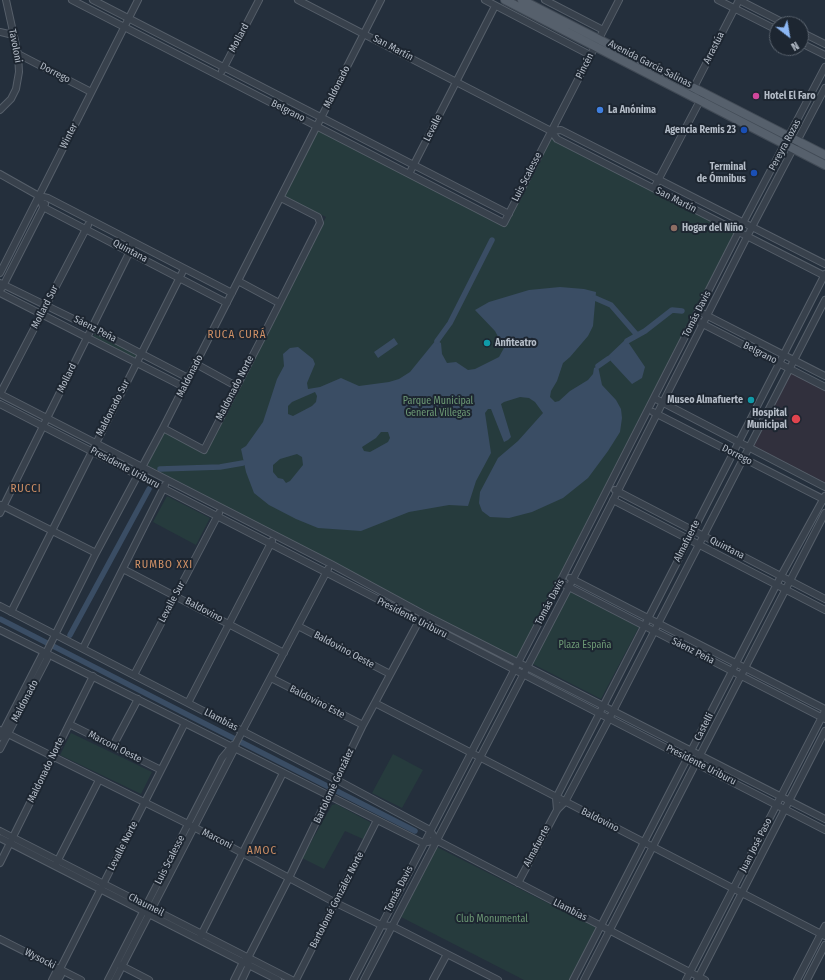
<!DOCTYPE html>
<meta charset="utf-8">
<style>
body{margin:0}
#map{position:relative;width:825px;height:980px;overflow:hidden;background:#242f3c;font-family:"Fira Sans Condensed",sans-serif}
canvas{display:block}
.north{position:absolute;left:769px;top:16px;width:40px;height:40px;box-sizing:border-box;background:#1d2631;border:1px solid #59626d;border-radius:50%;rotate:149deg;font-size:11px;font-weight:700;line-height:16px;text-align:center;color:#b4bcc7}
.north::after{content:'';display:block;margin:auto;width:14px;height:18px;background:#8cb7f4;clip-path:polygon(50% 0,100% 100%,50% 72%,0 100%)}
</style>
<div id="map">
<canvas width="825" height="980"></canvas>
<div class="north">N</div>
</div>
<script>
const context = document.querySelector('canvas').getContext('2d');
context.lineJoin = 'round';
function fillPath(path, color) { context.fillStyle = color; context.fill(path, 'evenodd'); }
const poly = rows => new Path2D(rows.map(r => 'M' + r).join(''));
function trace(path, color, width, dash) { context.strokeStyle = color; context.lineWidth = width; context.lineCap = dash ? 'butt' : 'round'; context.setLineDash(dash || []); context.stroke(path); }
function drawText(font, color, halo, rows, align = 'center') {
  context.font = font + ' "Fira Sans Condensed",sans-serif'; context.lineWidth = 4; context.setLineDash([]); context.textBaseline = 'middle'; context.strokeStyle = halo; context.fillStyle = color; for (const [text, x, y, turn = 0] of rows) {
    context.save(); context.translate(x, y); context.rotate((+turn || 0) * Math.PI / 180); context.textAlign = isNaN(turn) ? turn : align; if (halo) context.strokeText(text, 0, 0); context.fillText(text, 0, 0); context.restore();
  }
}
fillPath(poly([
 [791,373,825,390,825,484,753,448]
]), '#31303d');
fillPath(poly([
 [318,129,504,225,550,138,735,232,517,659,147,465,163,432,205,454,326,217,284,196],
 [95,333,137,355,135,359,93,337],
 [167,496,210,518,196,545,153,522],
 [568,591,639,627,601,699,531,663],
 [71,733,152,772,141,794,60,755],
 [393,754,423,770,402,808,372,793],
 [336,804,370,822,370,825,363,839,345,831,324,869,302,858,332,805],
 [437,847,597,928,570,980,524,980,401,917]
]), '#263b3d');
fillPath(poly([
 [560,287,584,289,596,292,593,326,588,336,570,357,563,363,557,381,551,391,550,397,555,402,559,401,570,391,588,380,593,374,594,368,598,366,602,385,616,400,621,409,622,418,620,432,608,451,588,478,563,498,532,512,509,518,490,517,482,511,479,503,480,492,498,458,518,441,543,413,535,402,529,398,520,397,504,402,501,404,511,437,508,440,504,442,491,409,488,409,485,413,491,453,476,481,468,506,449,505,409,512,361,531,318,528,296,519,269,505,254,493,246,472,241,449,246,446,263,422,277,379,284,366,283,354,290,348,298,347,313,359,315,364,307,383,308,389,320,387,341,378,359,386,389,382,399,379,410,372,436,340,441,343,442,354,447,363,456,362,468,370,475,369,499,357,504,348,495,331,475,310,489,302,529,290],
 [315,392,317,396,316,402,312,406,293,416,288,414,288,406,292,402],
 [381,432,388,432,390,438,388,442,370,452,364,451,362,447,376,438],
 [297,454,302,457,303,465,290,481,286,483,283,479,278,478,273,472,273,465,280,459],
 [394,338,398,344,378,358,374,352],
 [626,339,645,367,642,378,632,384,607,357]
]), '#3a4d64');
trace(poly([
 [595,298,611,305,637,335],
 [437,341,450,323,492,240],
 [627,341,645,331,672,310,682,311],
 [598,366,608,359],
 [160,469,220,467,243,463],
 [0,619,415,831],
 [70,635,149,489]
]), '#3a4d64', 5.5);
const minor = poly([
 [72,0,504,223,619,0],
 [93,0,509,214],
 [298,0,551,131,557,139,825,276],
 [485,0,590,55],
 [545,0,603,30],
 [718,0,777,30],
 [739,0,786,24],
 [0,32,13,35],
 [801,32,825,44],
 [801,43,825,55],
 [18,54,91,92],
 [222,71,259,0],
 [692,91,739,0],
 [0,110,11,99,16,89,19,72,18,54,6,0],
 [551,131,561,130,825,264],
 [0,174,39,196,48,198,232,293],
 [409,174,495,6],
 [654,188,704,93],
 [39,196,43,207,227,303],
 [0,273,138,0],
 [238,281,279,303],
 [0,283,92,328,188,378],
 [2,288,45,204],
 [0,293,184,387],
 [698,311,825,376],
 [699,322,825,387],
 [196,364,236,386],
 [0,394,331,564,423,614,825,819],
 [0,394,88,225],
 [654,398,825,487],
 [0,404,825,830],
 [653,412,825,500],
 [163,428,204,450,268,326,320,223,318,217,281,198],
 [615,490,825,599],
 [613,500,825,610],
 [1,505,96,553],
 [0,513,134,243],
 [123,569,284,653],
 [570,578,825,709],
 [565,585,825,719],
 [0,606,337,780,430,830,436,840,705,980],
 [11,612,184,269],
 [298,626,390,674],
 [0,630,423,843,436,840],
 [83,648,165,485],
 [134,675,219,513],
 [271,678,363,725],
 [188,703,272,541],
 [375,703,825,936],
 [69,724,161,770],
 [0,730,188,824,336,903,381,925,392,926,498,980],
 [0,737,42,655,46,653],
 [113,746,138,699],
 [0,749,47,659,46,653,96,553,163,428,381,0],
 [557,810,556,798,825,274],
 [0,831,292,980],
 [0,838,278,980],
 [0,863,93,676],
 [56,864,99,780],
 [518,883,557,810,565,802,609,719,825,300],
 [200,937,283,773],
 [0,939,81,980],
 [120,965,149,980],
 [52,980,56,972,60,969,185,723],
 [58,980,61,975,60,969],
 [108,980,222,758,233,745],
 [115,980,235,748,236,743,328,569],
 [234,980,243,962,248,958,289,878,363,725,420,619],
 [242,980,249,965,248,962],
 [296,980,377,820],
 [353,980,560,582,743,223,825,67],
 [364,980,569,587,752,227,825,88],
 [433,980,447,954],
 [573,980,781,576,825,496],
 [584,980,825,513],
 [686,980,825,711],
 [697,980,825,731],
 [797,980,825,926],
 [807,980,825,945]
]);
const major = poly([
 [505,0,825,165],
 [522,0,825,155]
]);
trace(minor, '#565f6a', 8);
trace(major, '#414a55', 10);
trace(minor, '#38414c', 6);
trace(major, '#56606c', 8);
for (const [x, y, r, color] of [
 [756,96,4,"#d1479c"],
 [600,110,4,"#3f7fe0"],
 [744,130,4,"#1a4fb4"],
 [754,173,4,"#1a4fb4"],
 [674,228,4,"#8d6e63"],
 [487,343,4,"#0f9aa8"],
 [751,400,4,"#0f9aa8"],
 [796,419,5,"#e0444e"]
]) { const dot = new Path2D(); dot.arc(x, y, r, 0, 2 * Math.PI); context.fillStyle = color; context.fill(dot); trace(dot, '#1d2631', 1.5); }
drawText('10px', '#b4bcc7', '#1d2631', [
 ["Mollard",239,38,-62],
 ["Tavoloni",15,46,79],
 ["San Martín",393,48,28],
 ["Arrastúa",714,48,-63],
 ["Avenida García Salinas",650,64,27],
 ["Pincén",585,66,-63],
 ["Dorrego",55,73,27],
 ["Maldonado",337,87,-63],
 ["Belgrano",288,111,27],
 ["Levalle",433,128,-63],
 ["Winter",69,136,-63],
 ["Pereyra Rozas",785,145,-62],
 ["Luis Scalesse",527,177,-63],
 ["San Martín",676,200,27],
 ["Quintana",130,251,28],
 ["Mollard Sur",45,307,-63],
 ["Tomás Davis",697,314,-63],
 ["Sáenz Peña",95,329,27],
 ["Belgrano",760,353,27],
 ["Maldonado",190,376,-63],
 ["Mollard",67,378,-64],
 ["Maldonado Norte",235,388,-63],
 ["Maldonado Sur",113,408,-63],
 ["Dorrego",737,455,27],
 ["Presidente Uriburu",125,468,28],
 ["Almafuerte",687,541,-63],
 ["Quintana",727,548,27],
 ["Levalle Sur",172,602,-62],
 ["Tomás Davis",550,602,-62],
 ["Baldovino",204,610,28],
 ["Presidente Uriburu",412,618,27],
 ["Baldovino Oeste",344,650,28],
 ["Sáenz Peña",693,651,27],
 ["Maldonado",25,701,-62],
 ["Baldovino Este",317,702,27],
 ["Llambías",221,720,28],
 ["Castelli",704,727,-63],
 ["Marconi Oeste",115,747,27],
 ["Presidente Uriburu",701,765,27],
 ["Maldonado Norte",46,770,-64],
 ["Bartolomé González",334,786,-65],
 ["Baldovino",600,820,27],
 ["Marconi",217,839,27],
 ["Juan José Paso",756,845,-63],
 ["Levalle Norte",123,846,-63],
 ["Almafuerte",537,846,-62],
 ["Luis Scalesse",170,860,-63],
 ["Tomás Davis",399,889,-63],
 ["Bartolomé González Norte",337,900,-63],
 ["Chaumeil",146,905,27],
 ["Llambías",570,910,27],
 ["Wysocki",40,959,27]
]);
drawText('bold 10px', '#b4bcc7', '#1d2631', [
 ["Hotel El Faro",764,96],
 ["La Anónima",608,110],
 ["Agencia Remis 23",736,130,"right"],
 ["Terminal",746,167,"right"],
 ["de Ómnibus",746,179,"right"],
 ["Hogar del Niño",682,228],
 ["Anfiteatro",495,343],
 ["Museo Almafuerte",743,400,"right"],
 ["Hospital",787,413,"right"],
 ["Municipal",787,425,"right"]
], 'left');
drawText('10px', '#6c9874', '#1d2631', [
 ["Parque Municipal",438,401],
 ["General Villegas",438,413],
 ["Plaza España",585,645],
 ["Club Monumental",492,919]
]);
context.letterSpacing = '1px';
drawText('11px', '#d19166', '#1d2631', [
 ["RUCA CURÁ",237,335],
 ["RUCCI",26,489],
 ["RUMBO XXI",164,565],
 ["AMOC",262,851]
]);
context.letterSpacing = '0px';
</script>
